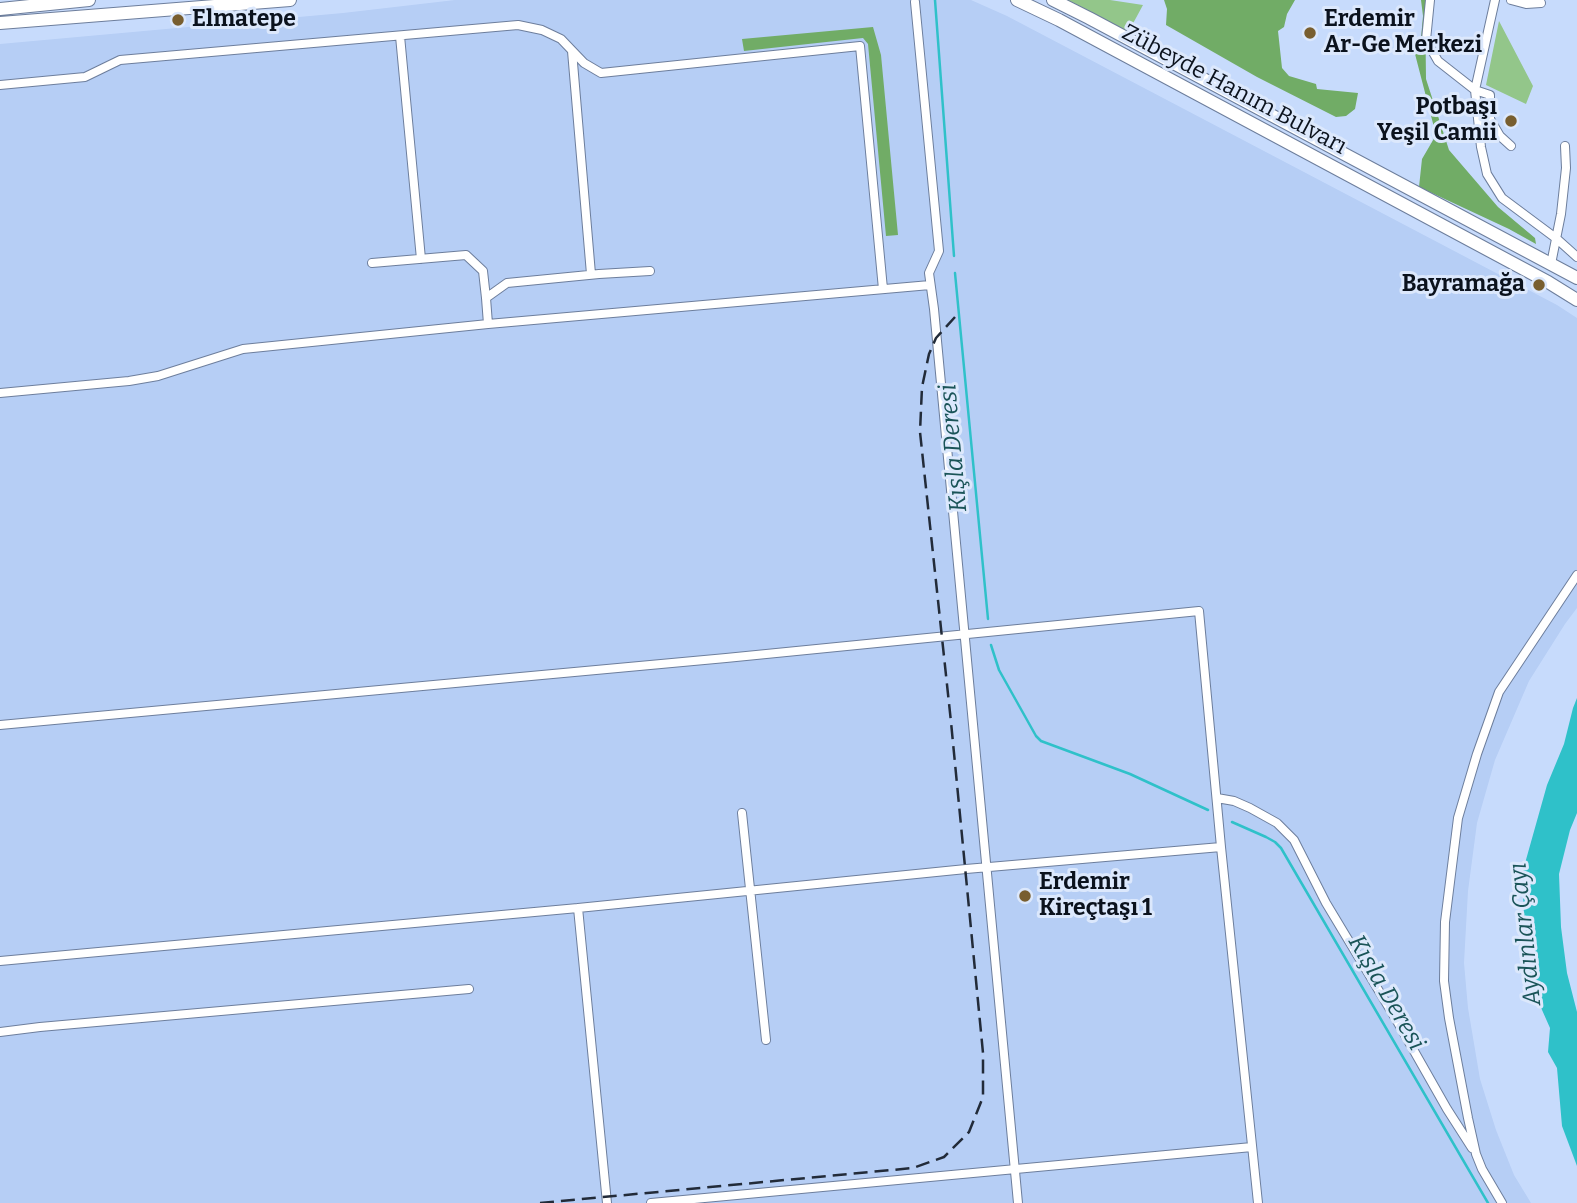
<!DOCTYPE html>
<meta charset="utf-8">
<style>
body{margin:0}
canvas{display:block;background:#c7dbfc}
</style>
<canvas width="1577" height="1203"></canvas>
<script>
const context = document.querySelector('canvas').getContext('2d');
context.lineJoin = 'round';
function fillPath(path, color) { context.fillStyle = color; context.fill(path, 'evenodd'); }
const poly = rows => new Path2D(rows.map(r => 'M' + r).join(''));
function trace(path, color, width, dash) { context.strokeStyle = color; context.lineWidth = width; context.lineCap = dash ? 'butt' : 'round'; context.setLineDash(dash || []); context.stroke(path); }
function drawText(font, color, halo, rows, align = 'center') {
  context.font = font + ' Bitter,serif'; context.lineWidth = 6; context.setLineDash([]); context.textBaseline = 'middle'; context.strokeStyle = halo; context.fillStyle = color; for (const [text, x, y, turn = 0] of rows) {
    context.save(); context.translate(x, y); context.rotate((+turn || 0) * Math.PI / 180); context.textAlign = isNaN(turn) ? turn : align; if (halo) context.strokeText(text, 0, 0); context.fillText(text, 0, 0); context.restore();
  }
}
fillPath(poly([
 [455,0,971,0,1007,16,1283,161,1557,305,1577,318,1577,608,1565,624,1529,681,1495,760,1477,823,1468,891,1464,963,1468,1008,1480,1079,1496,1130,1514,1175,1531,1203,0,1203,0,44,343,13]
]), '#b6cef5');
fillPath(poly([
 [1067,0,1110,0,1143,5,1130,29,1127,31],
 [1499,21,1533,86,1526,104,1486,85]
]), '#93c68a');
fillPath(poly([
 [1164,0,1295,0,1287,14,1284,27,1278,31,1282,68,1289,76,1316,84,1317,89,1358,93,1355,109,1346,116,1336,117,1257,77,1166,25,1167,9],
 [1421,0,1425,0,1426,79,1449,150,1498,207,1535,238,1536,244,1509,229,1419,187,1422,159,1436,135,1415,54,1421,38,1423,16],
 [873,27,881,55,898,235,886,236,868,44,863,38,744,51,742,39]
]), '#71ac66');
fillPath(poly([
 [1577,698,1577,813,1570,830,1559,874,1561,927,1567,973,1577,1012,1577,1166,1562,1126,1557,1068,1548,1052,1550,1028,1527,976,1522,874,1547,785,1564,744,1573,708]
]), '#2fc1c9');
trace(poly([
 [935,0,954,256],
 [955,273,988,619],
 [991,645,999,670,1036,736,1041,741,1130,774,1208,810],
 [1232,822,1266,837,1275,842,1281,848,1488,1203]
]), '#2fc1c9', 2.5);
const minor = poly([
 [1430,0,1426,40,1438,61,1475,90,1490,95,1490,119,1500,136,1511,146],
 [1495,0,1475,90,1481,147,1487,174,1502,198,1557,239,1577,257],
 [1511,0,1526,4,1541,3],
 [915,2,939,251,929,273,934,309,1018,1203],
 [400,36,421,259],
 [572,51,591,274],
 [0,85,85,77,120,60,518,25,542,30,561,39,584,63,601,73,860,46,883,289],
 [372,263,466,255,483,271,486,298],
 [1551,264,1561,214,1566,168,1565,146],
 [488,324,486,298,507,283,599,274,650,271],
 [0,393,129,381,158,376,243,349,488,324,930,285],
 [0,725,726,658,1199,611,1221,847,1258,1203],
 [1217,798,1234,801,1250,808,1277,823,1294,840,1326,903,1397,1021,1447,1109,1472,1148],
 [742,813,766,1040],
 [0,961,578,908],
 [0,1032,40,1027,469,989],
 [607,1203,578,908,966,869,1221,847],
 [651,1203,1252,1147],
 [1502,1203,1482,1169,1476,1154,1468,1118,1449,1018,1444,981,1445,922,1458,818,1477,754,1499,692,1577,575]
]);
const highway = poly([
 [1017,0,1059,20,1548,282,1577,300],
 [1053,0,1089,18,1577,278],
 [0,9,89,0],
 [0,23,290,0]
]);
trace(minor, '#6d7e9c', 10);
trace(highway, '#6d7e9c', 14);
trace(minor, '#fff', 8);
trace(highway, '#fff', 12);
trace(poly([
 [540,1203,913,1168,944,1157,969,1132,983,1097,983,1053,951,722,920,432,922,387,929,354,936,338,955,317]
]), '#222b39', 2.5, [14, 7]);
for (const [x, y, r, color] of [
 [178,20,7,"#785e2f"],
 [1310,33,7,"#785e2f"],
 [1511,121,7,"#785e2f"],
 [1539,285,7,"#785e2f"],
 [1025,896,7,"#785e2f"]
]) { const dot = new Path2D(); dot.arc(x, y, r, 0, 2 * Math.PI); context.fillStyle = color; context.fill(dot); trace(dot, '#dce8fc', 2.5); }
drawText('bold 23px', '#0b121d', '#dce8fc', [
 ["Elmatepe",192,20],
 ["Erdemir",1324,20],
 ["Ar-Ge Merkezi",1324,46],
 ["Potbaşı",1497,108,"right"],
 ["Yeşil Camii",1497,134,"right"],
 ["Bayramağa",1525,285,"right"],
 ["Erdemir",1039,883],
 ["Kireçtaşı 1",1039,909]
], 'left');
drawText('23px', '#0b121d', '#dce8fc', [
 ["Zübeyde Hanım Bulvarı",1234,90,28]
]);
drawText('italic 24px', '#1a5458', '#dce8fc', [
 ["Kışla Deresi",954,448,-95],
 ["Aydınlar Çayı",1526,934,-96],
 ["Kışla Deresi",1386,993,60]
]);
</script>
